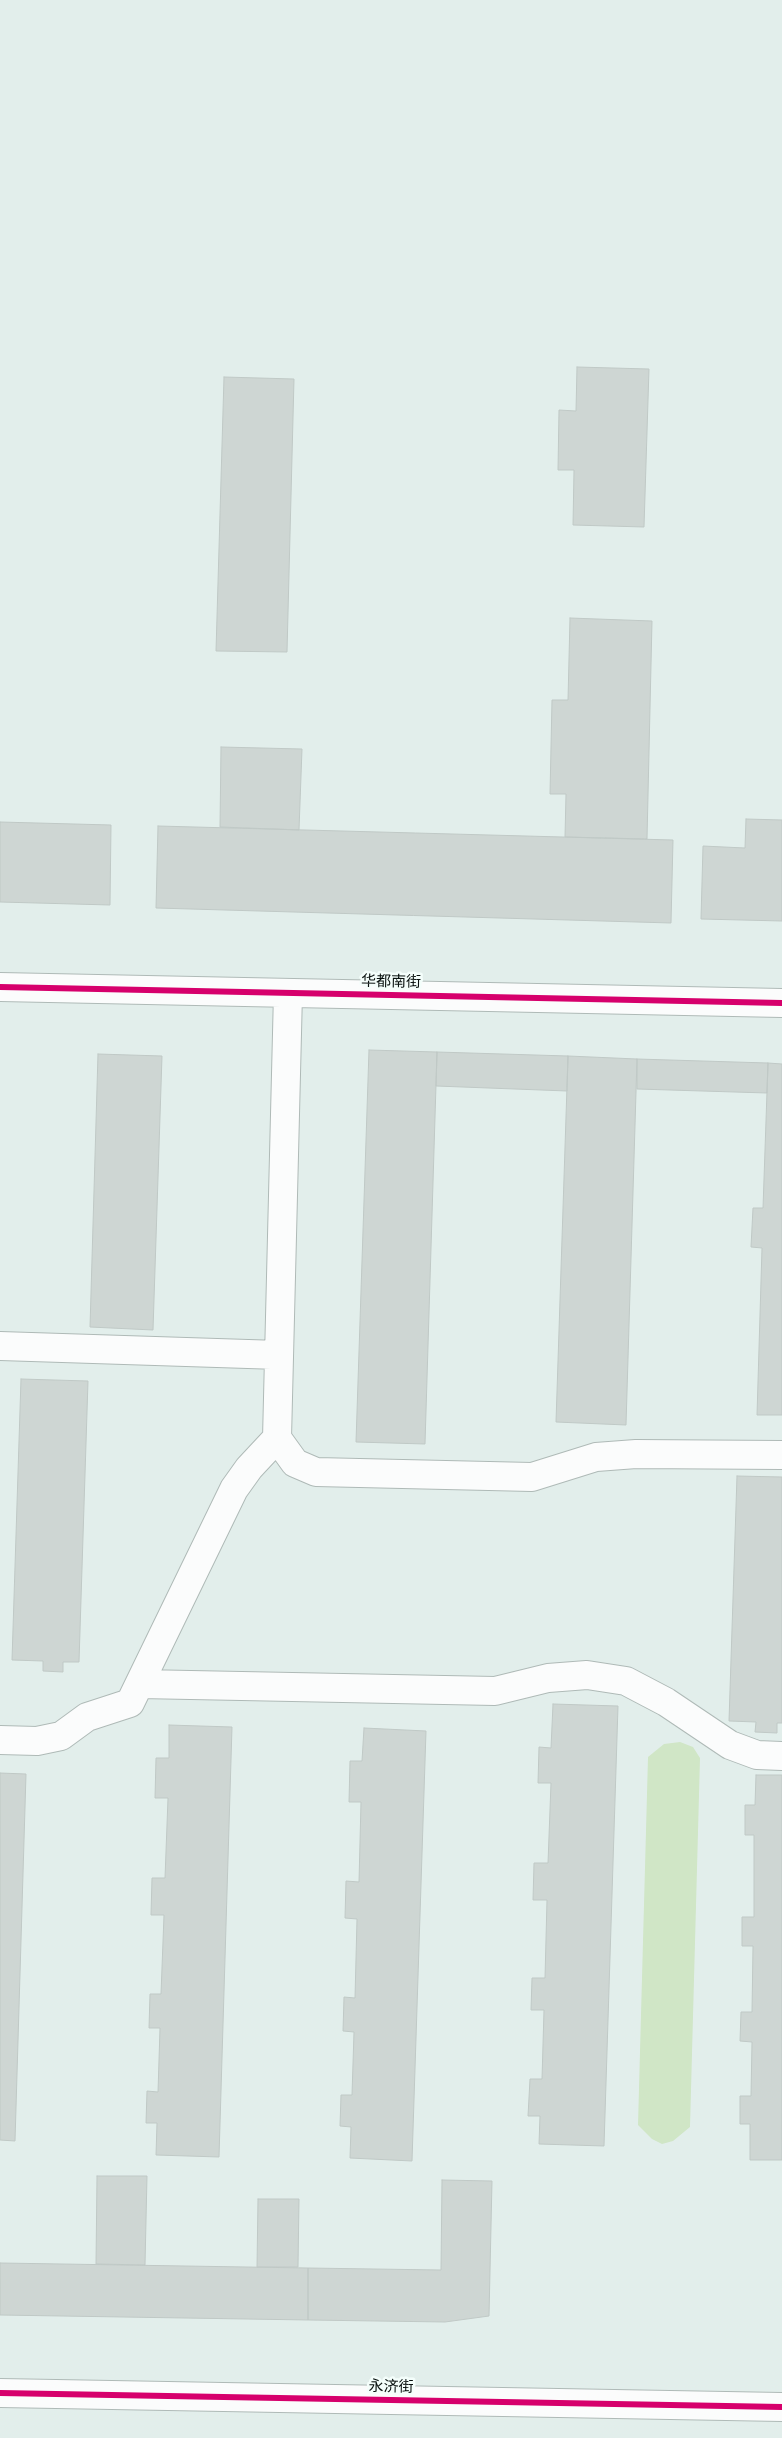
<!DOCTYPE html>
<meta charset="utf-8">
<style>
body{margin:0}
canvas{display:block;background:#e2eeeb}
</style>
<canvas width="782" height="2438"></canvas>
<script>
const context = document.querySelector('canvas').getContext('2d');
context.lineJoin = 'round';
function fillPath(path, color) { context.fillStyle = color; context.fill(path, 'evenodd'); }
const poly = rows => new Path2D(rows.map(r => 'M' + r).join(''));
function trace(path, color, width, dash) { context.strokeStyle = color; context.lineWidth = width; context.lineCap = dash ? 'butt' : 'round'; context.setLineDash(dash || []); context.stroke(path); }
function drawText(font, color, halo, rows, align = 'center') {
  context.font = font + ' "Noto Serif","Noto Sans SC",serif'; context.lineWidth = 5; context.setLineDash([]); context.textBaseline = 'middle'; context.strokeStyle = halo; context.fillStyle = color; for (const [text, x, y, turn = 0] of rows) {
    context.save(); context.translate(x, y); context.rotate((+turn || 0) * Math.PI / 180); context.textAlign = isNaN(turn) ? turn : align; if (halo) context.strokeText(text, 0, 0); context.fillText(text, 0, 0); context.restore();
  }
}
fillPath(poly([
 [680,1742,693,1747,700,1758,690,2127,673,2141,662,2144,652,2139,638,2125,648,1757,664,1744]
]), '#d0e6c6');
const building = poly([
 [577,367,649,369,644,527,573,525,574,470,558,470,559,410,576,411,577,367],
 [224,377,294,379,287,652,216,651,224,377],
 [570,618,652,621,647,839,565,837,566,794,550,794,552,700,568,700,570,618],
 [221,747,302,749,299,830,220,827,221,747],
 [746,819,782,820,782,921,701,919,703,846,745,848,746,819],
 [0,822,111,825,110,905,0,902,0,822],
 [158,826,673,840,671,923,156,908,158,826],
 [369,1050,437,1052,425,1444,356,1442,369,1050],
 [437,1052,568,1056,567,1091,436,1086,437,1052],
 [98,1054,162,1056,153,1330,90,1327,98,1054],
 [568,1056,637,1059,626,1425,556,1422,568,1056],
 [637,1059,768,1063,767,1093,637,1089,637,1059],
 [768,1063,782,1064,782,1415,757,1415,762,1248,751,1247,753,1208,763,1208,768,1063],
 [21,1379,88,1381,79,1662,63,1662,63,1672,43,1671,43,1661,12,1660,21,1379],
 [737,1476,782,1477,782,1723,777,1723,777,1733,755,1732,756,1722,729,1721,737,1476],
 [553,1704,618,1706,604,2146,539,2144,540,2116,528,2116,530,2079,542,2079,544,2010,531,2010,532,1978,545,1978,547,1900,533,1900,534,1863,548,1863,551,1783,538,1783,539,1747,551,1748,553,1704],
 [169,1725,232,1727,219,2157,156,2155,157,2123,146,2123,147,2091,158,2092,160,2028,149,2028,150,1994,161,1994,164,1915,151,1915,152,1878,165,1878,168,1798,155,1798,156,1758,169,1758,169,1725],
 [364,1728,426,1731,412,2161,350,2158,351,2127,340,2126,341,2095,352,2095,354,2032,343,2031,344,1997,355,1998,357,1919,345,1918,346,1881,359,1882,361,1802,349,1802,350,1761,362,1761,364,1728],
 [0,1773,26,1774,15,2141,0,2140,0,1773],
 [756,1775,782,1775,782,2160,750,2160,750,2124,740,2124,740,2096,751,2096,752,2042,740,2041,741,2012,752,2012,753,1946,742,1946,742,1917,754,1917,754,1835,745,1835,745,1805,755,1805,756,1775],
 [97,2176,147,2176,145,2265,96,2264,97,2176],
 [442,2180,492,2181,489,2316,445,2322,308,2320,308,2268,441,2270,442,2180],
 [258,2199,299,2199,298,2267,257,2267,258,2199],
 [0,2263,308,2268,308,2320,0,2315,0,2263]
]);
fillPath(building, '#ced6d3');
trace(building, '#c0c9c6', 1);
const minor = poly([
 [0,987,782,1003],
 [0,1346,279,1355],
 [277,1438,295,1463,316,1472,532,1477,596,1457,636,1454,782,1455],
 [140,1684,495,1691,548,1678,587,1675,626,1681,666,1702,730,1745,757,1755,782,1756],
 [0,1740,37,1741,61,1736,87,1717,130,1703,234,1489,249,1468,277,1438,288,993],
 [0,2393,782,2407]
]);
trace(minor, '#afbab7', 30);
trace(minor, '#fbfcfc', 28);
trace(poly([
 [0,987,782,1003],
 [0,2393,782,2407]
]), '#d6006c', 6);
drawText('15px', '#08100e', '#f4fefb', [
 ["华都南街",391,982,1],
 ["永济街",391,2387,1]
]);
</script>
